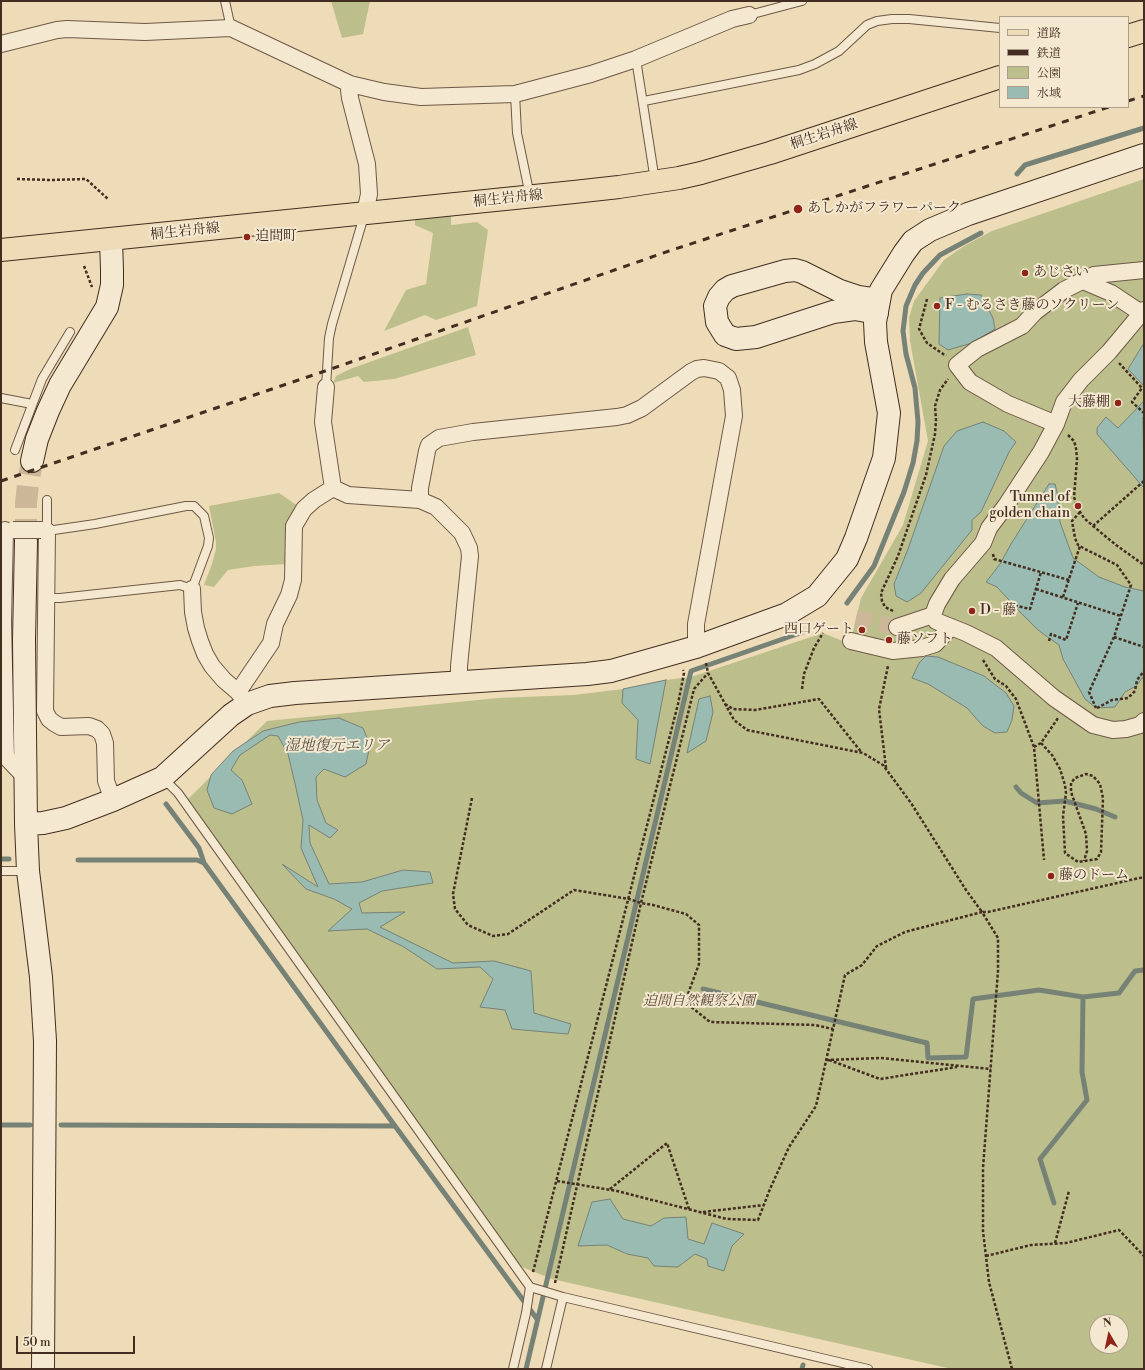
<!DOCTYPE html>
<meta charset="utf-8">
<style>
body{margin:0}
#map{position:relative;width:1145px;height:1370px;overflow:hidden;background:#eedbb7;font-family:"Libre Bodoni","Noto Serif JP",serif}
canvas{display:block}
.frame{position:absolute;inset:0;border:2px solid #432d20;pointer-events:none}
.legend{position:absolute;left:999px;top:16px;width:130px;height:92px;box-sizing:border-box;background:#f4e8d0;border:1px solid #ad9d8a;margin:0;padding:5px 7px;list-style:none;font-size:12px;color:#432d20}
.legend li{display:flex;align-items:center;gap:8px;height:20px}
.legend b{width:20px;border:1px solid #ad9d8a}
.north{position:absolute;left:1089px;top:1314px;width:40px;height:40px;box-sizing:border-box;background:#f4e8d0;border:1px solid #ad9d8a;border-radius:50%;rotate:351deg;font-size:11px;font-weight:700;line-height:16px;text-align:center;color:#432d20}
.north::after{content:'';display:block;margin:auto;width:14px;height:18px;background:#8f2418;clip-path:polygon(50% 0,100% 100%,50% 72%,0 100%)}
.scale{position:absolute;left:16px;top:1336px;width:119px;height:18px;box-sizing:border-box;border:2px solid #432d20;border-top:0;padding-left:5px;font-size:12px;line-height:14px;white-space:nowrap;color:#432d20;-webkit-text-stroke:3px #f4e8d0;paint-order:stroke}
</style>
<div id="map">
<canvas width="1145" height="1370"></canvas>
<div class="frame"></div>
<ul class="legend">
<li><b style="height:5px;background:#eedbb7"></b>道路</li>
<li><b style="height:5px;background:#432d20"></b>鉄道</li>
<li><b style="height:11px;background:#bcbf8c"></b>公園</li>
<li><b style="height:11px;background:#99bbb1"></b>水域</li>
</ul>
<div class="north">N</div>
<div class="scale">50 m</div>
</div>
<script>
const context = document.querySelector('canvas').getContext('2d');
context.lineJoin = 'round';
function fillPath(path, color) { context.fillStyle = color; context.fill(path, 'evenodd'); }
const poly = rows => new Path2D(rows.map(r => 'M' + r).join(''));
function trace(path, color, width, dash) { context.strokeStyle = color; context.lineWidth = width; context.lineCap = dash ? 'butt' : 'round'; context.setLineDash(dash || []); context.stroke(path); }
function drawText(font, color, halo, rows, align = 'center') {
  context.font = font + ' "Libre Bodoni","Noto Serif JP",serif'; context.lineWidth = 4; context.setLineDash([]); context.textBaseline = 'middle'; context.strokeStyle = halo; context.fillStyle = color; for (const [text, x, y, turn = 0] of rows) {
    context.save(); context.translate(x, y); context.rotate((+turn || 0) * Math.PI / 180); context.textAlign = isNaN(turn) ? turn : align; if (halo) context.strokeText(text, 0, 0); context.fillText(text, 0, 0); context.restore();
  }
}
fillPath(poly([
 [331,1,370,1,363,34,342,38],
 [1144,179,1144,1369,952,1369,552,1279,512,1263,188,799,267,721,498,698,574,695,623,689,666,680,691,677,823,633,850,644,861,598,903,525,928,441,910,341,909,318,914,301,944,260,964,246,992,231],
 [1097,1322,1121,1322,1121,1346,1097,1346],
 [451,215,451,225,477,222,488,230,477,306,436,320,425,315,384,331,406,290,426,284,433,233,415,225,415,219],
 [468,327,476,355,394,379,364,382,358,376,333,383,336,376,350,369],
 [279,493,298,506,286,525,287,564,254,566,228,570,214,587,204,585,212,564,216,549,216,542,209,506]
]), '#bcbf8c');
const water = poly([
 [967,294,981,295,993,318,995,329,972,343,948,350,939,344,940,298,967,294],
 [1144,343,1144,386,1128,369,1144,343],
 [1144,401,1144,416,1143,417,1144,488,1097,434,1097,428,1106,417,1118,428,1144,401],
 [983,422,1004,431,1016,442,1009,452,981,512,972,520,972,530,921,593,907,602,896,596,894,584,908,549,944,446,957,431,983,422],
 [1049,484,1055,484,1057,492,1060,522,1073,558,1099,577,1125,587,1144,591,1144,676,1136,686,1125,692,1115,707,1096,708,1085,699,1063,659,1059,645,1038,630,1020,612,997,587,986,582,1000,564,1011,544,1049,484],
 [926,656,938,657,984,676,1006,693,1014,706,1012,720,1007,732,995,733,983,726,967,708,928,684,912,678,919,663,926,656],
 [666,680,650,764,636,759,638,720,622,703,623,689,666,680],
 [710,696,713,712,706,741,687,753,699,699,710,696],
 [339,718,363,728,370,745,366,764,345,777,324,769,316,777,317,800,326,823,338,830,330,838,309,825,310,843,329,884,362,882,403,870,430,872,433,883,382,891,359,903,362,913,405,912,380,927,453,963,494,961,531,971,534,1013,571,1024,568,1034,512,1029,505,1010,480,1007,493,979,480,967,437,969,404,947,367,929,328,931,352,909,334,899,306,889,282,864,318,887,301,848,303,820,296,788,288,754,278,736,270,735,240,755,231,770,242,780,252,804,232,814,214,808,207,790,211,775,233,751,263,731,299,722,339,718],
 [610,1199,623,1219,651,1226,664,1218,686,1217,688,1239,704,1244,712,1223,744,1234,732,1246,724,1271,708,1266,707,1259,695,1254,678,1267,654,1266,648,1258,627,1254,607,1245,578,1246,592,1202,610,1199]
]);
fillPath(water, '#99bbb1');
trace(water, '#778277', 1);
trace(poly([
 [1017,174,1025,165,1144,128],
 [847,603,874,566,904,492,913,463,917,441,918,422,915,388,906,354,903,331,906,306,915,285,923,273,940,255,981,233],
 [1016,787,1021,793,1037,803,1065,801,1096,809,1115,817],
 [166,804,199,848,204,863],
 [1,859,9,859],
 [78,860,197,860,204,863,395,1126,537,1319],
 [703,989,927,1043,928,1058,966,1057,973,999,1039,990,1083,997,1119,993,1135,971,1144,970],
 [1,1125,30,1125],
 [61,1125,395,1126],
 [1054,1203,1040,1159,1087,1100,1082,1072,1083,997],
 [526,1369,691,671,803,632],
 [802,1369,803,1365]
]), '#778277', 5);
trace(poly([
 [856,618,897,627]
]), '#ccb899', 16, [16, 8]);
trace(poly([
 [26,541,26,504,28,484,32,461]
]), '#ccb899', 22, [22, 11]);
const lane = poly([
 [225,1,231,28],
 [749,15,802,1],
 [636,59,655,181],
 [515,94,517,133,530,196],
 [644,101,799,70,815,64,839,51,867,25,877,21,892,19,909,19,1000,28],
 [326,387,329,338,332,324,364,216],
 [1,398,32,404],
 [15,450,42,379,70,332],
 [46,598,60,598,180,585,192,589,208,546,209,538,204,516,194,506,186,506,95,524,47,531,47,500],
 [163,778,178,793,530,1287,563,1297,868,1369],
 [1,871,28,871],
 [513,1369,526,1313,530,1287],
 [546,1369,563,1297]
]);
const street = poly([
 [1,44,57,30,67,29,145,32,231,28,350,84,384,92,421,97,515,94,591,74,636,59,732,19,749,15],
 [350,84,349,90,350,98,367,164,369,194,365,213],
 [1083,281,1111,293,1141,313],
 [1144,310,1109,352,1081,380,1064,402,1056,424,1041,452,1007,504,989,528,983,543,952,579,937,604,933,615,936,621,966,633,996,648,1054,698,1093,725,1113,730,1126,729,1140,725,1144,721],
 [326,387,323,422,333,488],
 [1056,424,1008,404,970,382,957,365,977,349,1022,326,1035,312,1064,290,1094,275,1144,270],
 [333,488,348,495,420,500,436,507,462,533,469,548,470,556,459,666,459,682],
 [420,500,420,488,427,451,429,445,439,438,473,432,617,417,627,415,642,408,691,372,697,369,704,368,719,371,728,378,732,390,734,416,696,624,696,647],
 [5,530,3,621,6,757,25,777],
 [41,530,47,531,45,711,49,719,54,723,61,727,89,726,97,729,102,734,105,743,106,781,113,800],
 [192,589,193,612,196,628,200,641,205,654,212,666,224,680,238,692,245,701],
 [897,627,933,615],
 [851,641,893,651,922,648,935,644,951,627],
 [238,692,271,643,275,624,289,595,293,580,294,526,304,509,314,500,333,488]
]);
const secondary = poly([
 [877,313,855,309,833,312,756,337,736,339,725,335,717,322,715,306,719,297,725,290,732,286,785,271,795,270,802,272,840,291,858,297,879,300],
 [32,461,37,439,48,411,60,385,107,307,112,285,112,270,111,240],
 [26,541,24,640,26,824,28,871,41,977,45,1041,43,1369],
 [26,824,43,823,66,818,113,800,162,778,231,715,247,704,270,696,295,693,587,674,611,671,696,647,787,614,817,596,847,559,856,538,884,458,889,413,876,342,875,322,881,290,904,253,913,241,930,230,968,214,1144,155]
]);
const primary = poly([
 [1128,36,1144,31],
 [1,250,574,192,619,187,679,178,701,173,770,153,1000,77]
]);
trace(lane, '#6e5846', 10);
trace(street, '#6e5846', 18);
trace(secondary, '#432d20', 24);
trace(primary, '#432d20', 24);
trace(poly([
 [17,179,51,180,86,179,108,199],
 [84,266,92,287],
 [927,299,919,329,927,343,946,356],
 [1119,363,1142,388,1132,402,1144,413],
 [1068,435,1074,441,1076,448,1077,459,1074,497,1078,509,1084,518,1093,526,1116,545,1144,565],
 [1080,512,1072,521,1075,538,1078,545,1085,549,1117,565,1131,585,1114,637,1089,692,1096,708],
 [1093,526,1144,481],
 [993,554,994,559,1069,580],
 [1036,589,1121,616],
 [1063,597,1080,546],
 [1005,603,1030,609,1041,572],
 [893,611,885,607,882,601,881,593,898,556,926,475,935,434,936,420,935,406,940,390,948,379],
 [1114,637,1144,647],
 [1049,641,1051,634,1066,640,1078,603],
 [983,660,995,679,1006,686,1016,699,1034,747,1044,860],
 [706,663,708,673,734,720,747,730,863,753,883,765,911,803,966,890,982,912,988,912,1144,877],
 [802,689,804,674,814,648,823,633],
 [725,704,733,709,755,710,819,699,862,753],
 [1097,708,1112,700,1128,698,1135,691,1137,680,1144,671],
 [1041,743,1052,755,1060,769,1065,785,1066,793,1063,816,1065,853,1078,862,1097,859,1101,852,1103,798,1100,784,1093,776,1086,774,1075,778,1071,783,1071,792,1086,834,1087,851,1084,861],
 [1034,747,1041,743,1058,718],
 [886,768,879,709,888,666],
 [472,798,453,894,455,909,468,925,493,936,508,934,574,890,629,899,641,903,653,905,686,914,699,925,699,964,685,1002,710,1022,815,1025,833,1029],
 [826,1060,881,1058,991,1069],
 [829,1060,880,1079,957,1067],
 [557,1181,617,1191,727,1219,758,1220,770,1189,789,1147,816,1106,845,975,862,965,877,946,905,932,982,912,998,938,998,971,983,1168,983,1231,989,1282,1012,1369],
 [610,1189,667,1143,689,1209],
 [703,1212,764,1205],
 [1055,1243,1069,1191],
 [986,1256,1031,1245,1066,1243,1119,1230,1144,1256],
 [533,1272,678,704,684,673,683,670],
 [555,1283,641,903,694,689,708,673]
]), '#432d20', 2.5, [3, 2]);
trace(lane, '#f4e8d0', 8);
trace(street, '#f4e8d0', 16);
trace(secondary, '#f4e8d0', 22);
trace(primary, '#eedbb7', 22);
trace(poly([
 [1128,101,1144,96],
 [1,481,328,370,669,251,1109,107]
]), '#432d20', 3, [7, 7]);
const streetBridge = poly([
 [13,530,41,530]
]);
trace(streetBridge, '#6e5846', 18, []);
trace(streetBridge, '#f4e8d0', 16);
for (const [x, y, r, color] of [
 [798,209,5,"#8f2418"],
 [247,237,4,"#8f2418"],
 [1025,273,4,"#8f2418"],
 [937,306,4,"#8f2418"],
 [1118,403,4,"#8f2418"],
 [1078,506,4,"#8f2418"],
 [972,611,4,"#8f2418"],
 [862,630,4,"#8f2418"],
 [889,640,4,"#8f2418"],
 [1051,876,4,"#8f2418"]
]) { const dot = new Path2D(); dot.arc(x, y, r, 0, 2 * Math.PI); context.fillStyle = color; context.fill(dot); trace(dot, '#f4e8d0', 1.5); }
drawText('14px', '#432d20', '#f4e8d0', [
 ["桐生岩舟線",824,135,-18],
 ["桐生岩舟線",508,199,-6],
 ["桐生岩舟線",185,232,-6]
]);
drawText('14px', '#432d20', '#f4e8d0', [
 ["あしかがフラワーパーク",807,209],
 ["迫間町",255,237],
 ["あじさい",1033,273],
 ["F - むるさき藤のソクリーン",945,306],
 ["大藤棚",1110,403,"right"],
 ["Tunnel of",1070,498,"right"],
 ["golden chain",1070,514,"right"],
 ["D - 藤",980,611],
 ["西口ゲート",854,630,"right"],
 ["藤ソフト",897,640],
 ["藤のドーム",1059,876]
], 'left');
drawText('italic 14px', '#5b4a36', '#f4e8d0', [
 ["迫間自然観察公園",699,1002]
]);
drawText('italic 15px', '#585044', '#f4e8d0', [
 ["湿地復元エリア",337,746]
]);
</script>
